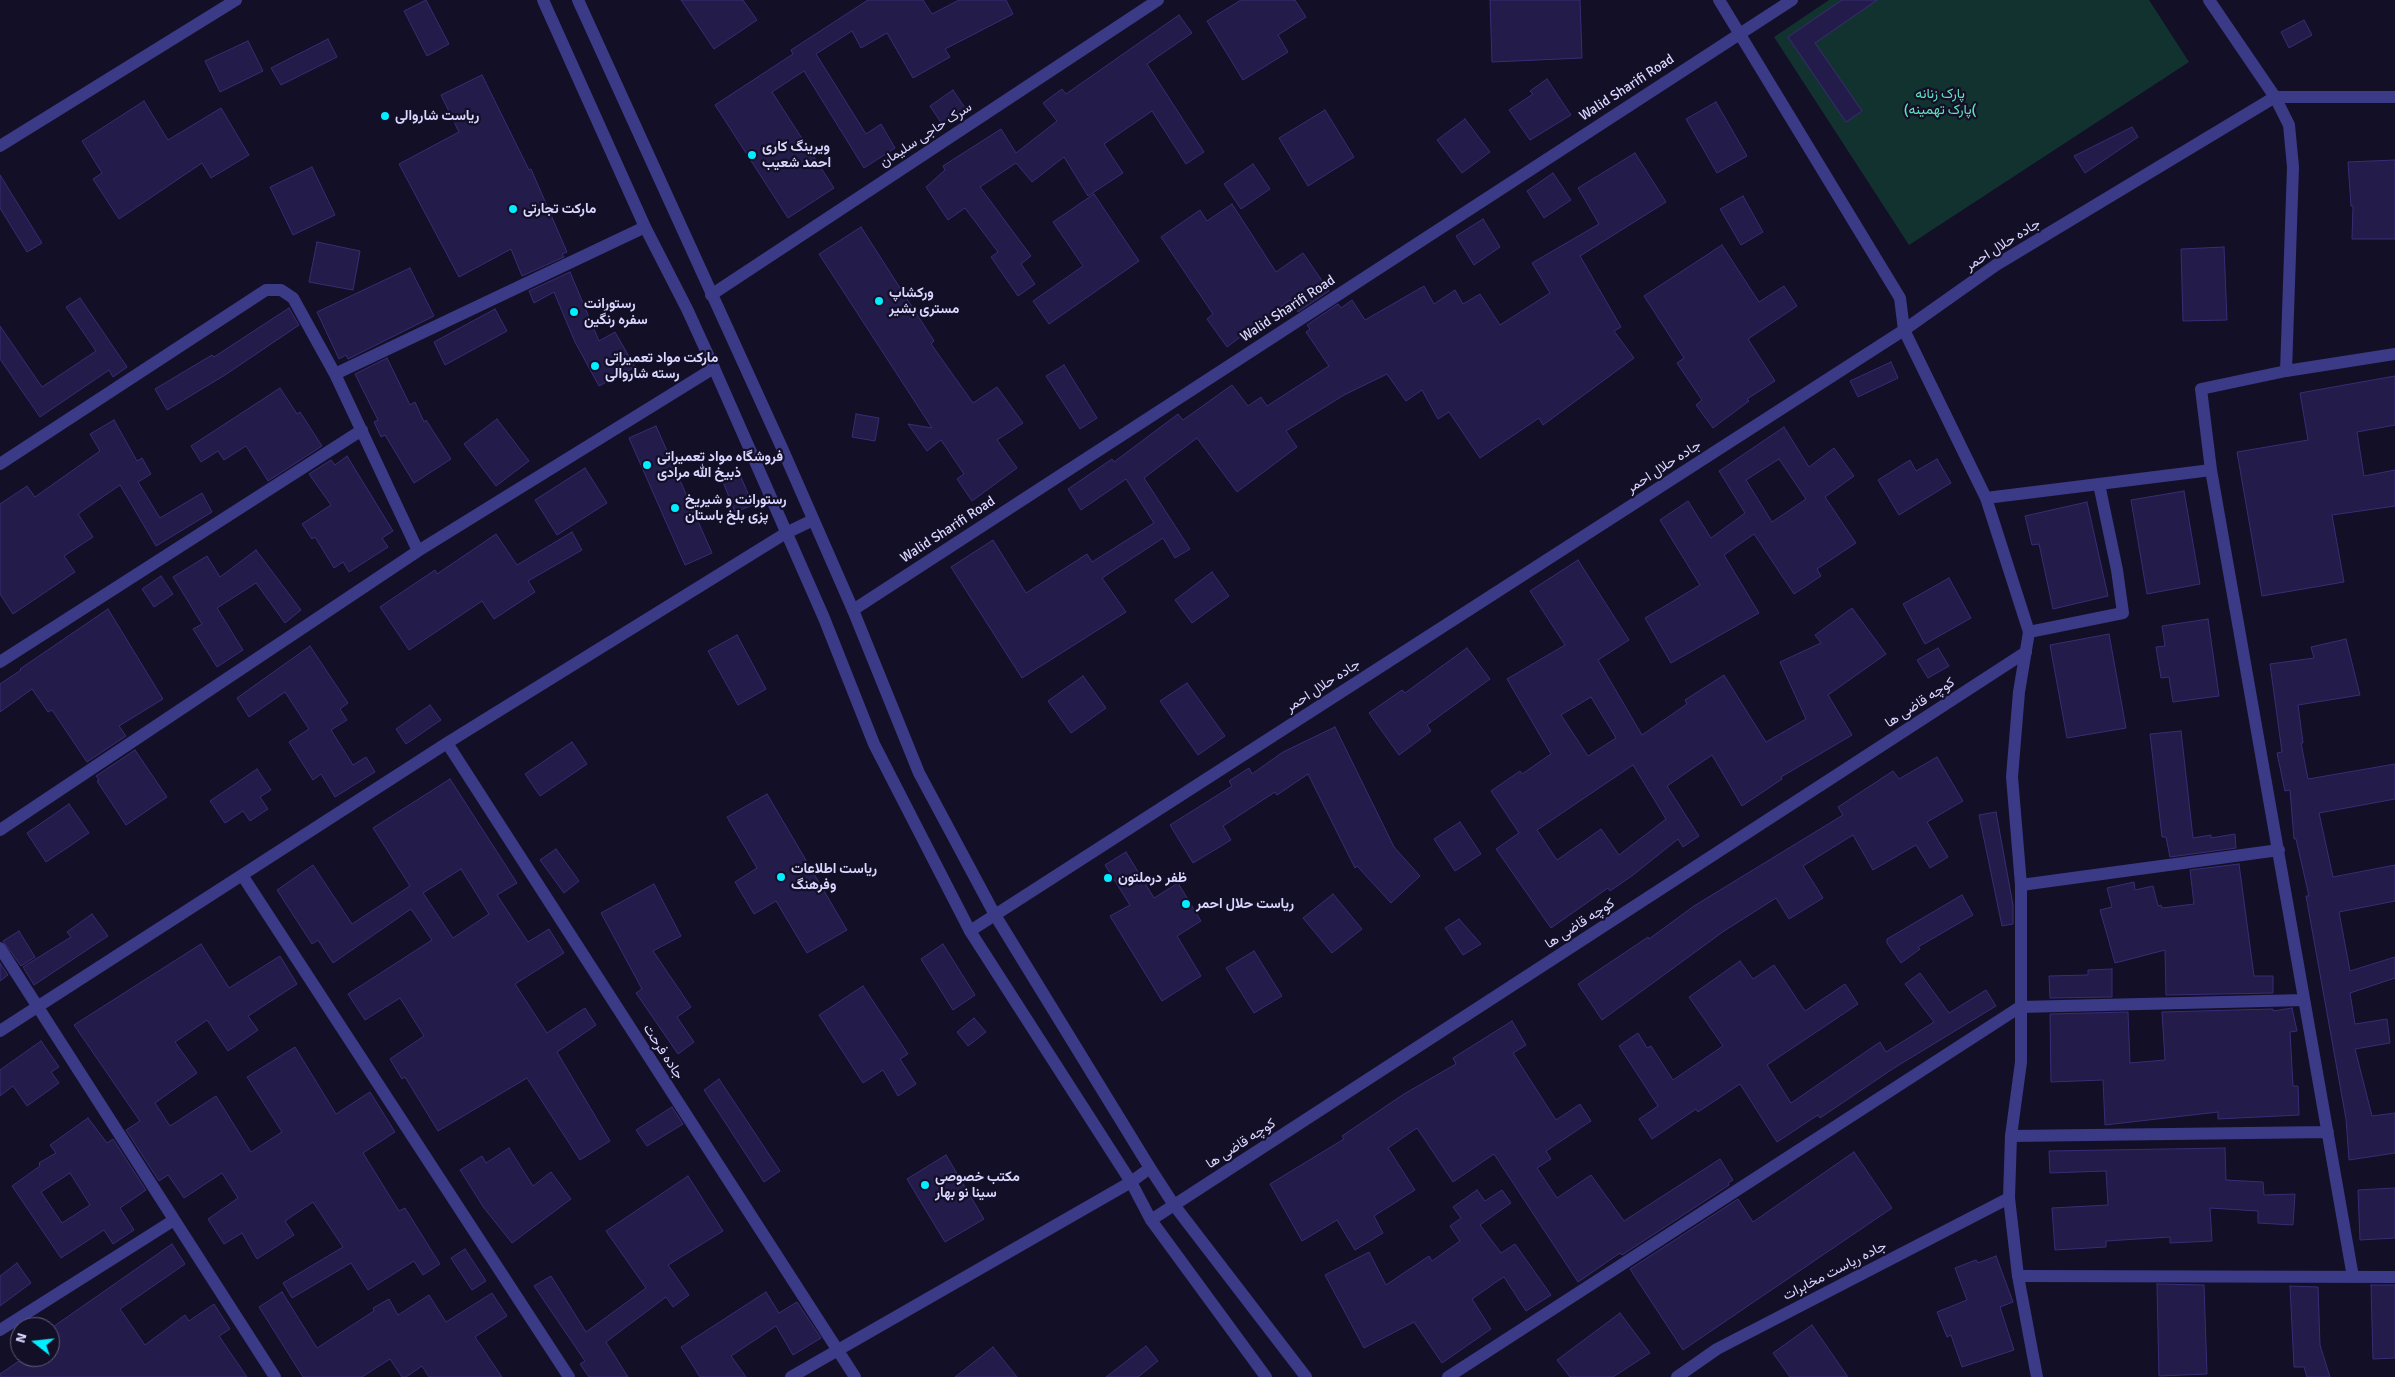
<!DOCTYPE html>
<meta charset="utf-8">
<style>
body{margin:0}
#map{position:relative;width:2395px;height:1377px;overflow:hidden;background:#130f27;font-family:Signika,sans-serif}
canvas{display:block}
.north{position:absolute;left:10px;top:1317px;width:50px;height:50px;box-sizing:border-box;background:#130f27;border:1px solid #625f7d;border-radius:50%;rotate:286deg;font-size:14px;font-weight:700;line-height:20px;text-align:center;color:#d9d6ff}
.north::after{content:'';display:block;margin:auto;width:18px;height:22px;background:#02edff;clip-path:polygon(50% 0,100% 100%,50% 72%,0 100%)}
</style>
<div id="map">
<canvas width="2395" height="1377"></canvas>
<div class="north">N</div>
</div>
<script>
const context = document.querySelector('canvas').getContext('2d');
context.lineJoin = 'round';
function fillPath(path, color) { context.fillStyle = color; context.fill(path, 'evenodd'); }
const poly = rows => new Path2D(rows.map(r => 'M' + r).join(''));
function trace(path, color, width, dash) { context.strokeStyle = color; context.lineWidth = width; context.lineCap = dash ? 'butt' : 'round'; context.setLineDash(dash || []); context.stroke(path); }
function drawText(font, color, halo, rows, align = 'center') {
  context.font = font + ' Signika,Vazirmatn,sans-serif'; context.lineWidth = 4.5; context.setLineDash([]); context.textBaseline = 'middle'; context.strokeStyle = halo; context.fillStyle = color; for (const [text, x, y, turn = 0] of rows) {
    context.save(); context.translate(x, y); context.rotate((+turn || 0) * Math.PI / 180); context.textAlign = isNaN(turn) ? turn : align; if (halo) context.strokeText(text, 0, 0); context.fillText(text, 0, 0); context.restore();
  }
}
fillPath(poly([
 [1829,0,2149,0,2189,62,1909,245,1774,37]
]), '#123230');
const building = poly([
 [426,0,449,44,427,56,404,11,426,0],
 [681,0,743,0,757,20,714,49,681,0],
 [868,0,923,0,932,14,959,0,1006,0,1013,14,945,49,950,57,913,78,887,33,861,48,852,31,816,54,866,134,881,124,895,148,864,168,804,71,772,92,834,188,788,218,715,105,793,54,791,50,868,0],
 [1241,0,1295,0,1306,17,1278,35,1288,52,1243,80,1207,21,1241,0],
 [1490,0,1580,0,1582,58,1492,62,1490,0],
 [1842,0,1877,0,1815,43,1862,111,1846,122,1788,37,1842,0],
 [1179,15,1192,33,1147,64,1204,152,1186,164,1152,111,1104,144,1123,173,1088,196,1064,157,1032,182,1016,163,980,187,1031,256,1021,264,1035,284,1018,296,991,257,998,252,965,208,948,220,926,187,945,170,943,166,1001,129,1016,153,1057,121,1043,103,1062,89,1066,94,1179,15],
 [2304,20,2312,35,2289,48,2281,32,2304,20],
 [328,39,337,57,281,85,271,68,328,39],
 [248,41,263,71,220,92,205,61,248,41],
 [482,75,529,170,531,169,567,252,562,254,564,257,522,276,511,249,459,277,399,164,459,132,441,95,482,75],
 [1547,79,1571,115,1530,140,1509,110,1533,94,1530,91,1547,79],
 [953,90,965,108,942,124,930,106,953,90],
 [144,101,168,140,221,108,249,155,211,178,202,163,119,219,93,179,102,173,82,141,144,101],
 [1716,102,1747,156,1717,173,1686,119,1716,102],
 [1325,110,1354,157,1308,186,1279,138,1325,110],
 [1465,119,1490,152,1462,173,1437,140,1465,119],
 [2132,127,2138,137,2085,173,2074,156,2132,127],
 [1635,153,1666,202,1580,256,1621,327,1614,331,1634,358,1543,425,1539,418,1480,458,1449,412,1438,419,1422,390,1406,401,1387,374,1344,395,1286,431,1297,447,1237,492,1197,438,1144,478,1190,549,1175,558,1163,538,1102,578,1126,612,1022,678,951,567,993,540,1026,593,1087,554,1092,562,1154,523,1126,479,1081,510,1068,489,1112,459,1114,462,1178,414,1183,420,1232,385,1248,406,1261,397,1267,406,1329,366,1306,332,1310,329,1307,325,1338,304,1341,308,1352,300,1365,320,1424,286,1434,304,1455,290,1463,304,1480,294,1500,325,1550,293,1532,263,1599,224,1578,188,1635,153],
 [2395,160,2395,239,2352,239,2353,206,2351,206,2348,162,2395,160],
 [1253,164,1270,189,1241,209,1224,184,1253,164],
 [312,167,335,215,293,235,270,187,312,167],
 [1553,173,1571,200,1544,218,1527,191,1553,173],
 [0,175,42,243,27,252,0,208,0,175],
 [1094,194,1139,261,1049,324,1033,301,1083,266,1053,222,1094,194],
 [1743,196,1763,232,1741,245,1720,209,1743,196],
 [1232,204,1276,272,1303,253,1329,291,1298,312,1290,300,1227,347,1207,319,1213,314,1161,237,1200,210,1207,221,1232,204],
 [1483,219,1500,247,1474,265,1456,236,1483,219],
 [861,227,934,341,931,344,973,403,997,387,1023,423,997,440,1017,468,972,501,957,479,964,474,941,440,927,451,908,424,932,428,819,254,861,227],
 [317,242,360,251,353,290,309,282,317,242],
 [1722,245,1759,302,1784,286,1797,306,1748,339,1775,381,1747,399,1749,401,1713,428,1696,405,1702,400,1677,363,1684,358,1644,296,1722,245],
 [2224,247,2227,320,2183,321,2181,249,2224,247],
 [410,268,434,316,348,359,346,355,339,359,317,312,410,268],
 [570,272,599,341,615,332,635,367,599,386,575,342,554,292,534,303,529,291,570,272],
 [80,298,127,367,113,377,109,370,40,417,0,359,0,326,42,387,96,351,66,307,80,298],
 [289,308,299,325,225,375,167,410,155,389,212,355,214,357,289,308],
 [495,309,507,331,445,365,434,342,495,309],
 [387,358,410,405,415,402,424,422,426,420,451,459,414,483,385,435,381,437,374,422,378,420,355,374,387,358],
 [1891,362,1898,378,1858,397,1850,381,1891,362],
 [1064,365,1097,418,1080,429,1046,376,1064,365],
 [2395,376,2395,425,2357,432,2364,476,2395,470,2395,506,2332,515,2344,582,2262,596,2237,452,2308,440,2300,393,2395,376],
 [280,388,297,414,300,412,322,446,268,481,246,446,224,460,218,451,201,462,191,446,280,388],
 [856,414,879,418,875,441,852,437,856,414],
 [497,419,529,461,496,486,464,444,497,419],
 [114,420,137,461,142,458,151,474,138,482,160,518,202,493,212,512,156,546,120,485,78,514,93,537,64,556,75,572,13,614,0,594,0,504,27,486,35,497,100,451,90,434,114,420],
 [656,426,712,553,685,565,629,438,656,426],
 [1784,427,1809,467,1834,448,1854,476,1825,497,1856,543,1817,569,1821,576,1794,594,1754,534,1724,555,1759,613,1671,663,1645,618,1700,585,1660,520,1688,501,1711,538,1745,513,1719,471,1784,427],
 [1779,459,1806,499,1772,522,1746,480,1779,459],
 [347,456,393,531,382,538,388,547,349,572,343,562,334,568,315,537,312,539,302,524,331,505,309,474,331,460,335,465,347,456],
 [1937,459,1951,483,1899,515,1878,480,1910,460,1916,471,1937,459],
 [585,468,607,503,557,535,535,500,585,468],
 [740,475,753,505,735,512,723,482,740,475],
 [2184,491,2200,584,2147,594,2131,500,2184,491],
 [2087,502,2108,596,2053,609,2039,544,2032,545,2025,516,2087,502],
 [572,532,582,550,528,581,535,592,494,619,482,601,409,650,380,607,435,570,437,574,496,534,517,565,572,532],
 [256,550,301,610,285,623,256,583,217,608,243,650,217,667,193,629,202,624,173,577,207,556,220,577,256,550],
 [1578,560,1629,640,1598,660,1642,735,1687,704,1685,700,1724,675,1766,742,1806,719,1780,662,1821,643,1815,635,1852,608,1886,654,1828,695,1852,735,1781,777,1782,779,1742,806,1712,755,1667,786,1699,836,1683,847,1678,839,1633,875,1610,891,1608,888,1551,928,1496,849,1519,833,1491,791,1520,771,1522,774,1551,754,1507,679,1565,645,1530,591,1578,560],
 [1591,697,1616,738,1588,756,1561,715,1591,697],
 [1633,765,1666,819,1619,855,1601,829,1557,860,1537,830,1633,765],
 [1212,572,1229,596,1192,623,1175,600,1212,572],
 [161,576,173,594,154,607,142,589,161,576],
 [1949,578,1971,618,1925,644,1903,604,1949,578],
 [108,609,163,699,119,726,126,736,87,762,52,710,48,712,32,689,0,712,0,684,21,670,20,669,108,609],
 [2208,619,2219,696,2173,702,2169,677,2161,678,2156,647,2165,646,2162,626,2208,619],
 [2109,634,2126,728,2067,738,2050,645,2109,634],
 [737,635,766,689,738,705,708,651,737,635],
 [2346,639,2360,695,2298,705,2303,743,2301,743,2308,779,2395,764,2395,799,2319,813,2333,877,2395,865,2395,901,2339,912,2350,971,2395,957,2395,978,2350,993,2355,1024,2387,1019,2390,1043,2355,1049,2372,1116,2395,1113,2395,1153,2349,1160,2346,1119,2306,896,2309,896,2296,839,2294,839,2290,790,2285,791,2277,753,2282,752,2270,664,2314,658,2311,647,2346,639],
 [310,646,348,703,340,709,347,720,331,730,353,765,366,757,375,772,335,797,321,774,313,780,289,742,309,729,285,692,249,717,237,698,310,646],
 [1467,648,1490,679,1427,725,1431,731,1399,755,1369,713,1402,690,1405,693,1467,648],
 [1938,648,1949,666,1928,678,1917,660,1938,648],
 [1083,676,1106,708,1071,733,1048,701,1083,676],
 [1187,683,1225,736,1198,755,1160,701,1187,683],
 [430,705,441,720,406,744,396,729,430,705],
 [1335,727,1394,847,1420,876,1391,903,1357,866,1355,868,1308,774,1277,795,1275,792,1223,826,1231,840,1193,863,1170,825,1232,786,1229,781,1249,768,1252,774,1283,752,1335,727],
 [2181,731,2193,838,2211,835,2211,838,2235,834,2236,848,2170,857,2166,837,2162,837,2150,734,2181,731],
 [572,742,587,764,540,796,525,774,572,742],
 [135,750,167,797,126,825,97,781,99,780,96,776,135,750],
 [1937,757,1963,801,1927,822,1948,857,1930,868,1916,845,1873,870,1853,835,1803,866,1823,898,1789,919,1776,898,1724,931,1602,1020,1578,984,1648,937,1649,939,1694,906,1843,815,1838,807,1893,771,1899,779,1937,757],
 [257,769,271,790,260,797,268,809,250,821,243,811,225,823,210,801,257,769],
 [450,779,517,883,497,895,528,942,549,929,564,953,515,984,547,1033,585,1008,596,1025,557,1052,610,1141,580,1160,527,1078,438,1131,405,1077,402,1079,390,1059,424,1036,400,998,365,1020,348,994,432,940,411,909,333,963,318,940,312,944,277,890,313,865,352,924,410,886,373,828,450,779],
 [461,869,489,914,453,938,423,893,461,869],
 [767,794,847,930,807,953,776,901,754,914,735,882,757,868,727,817,767,794],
 [69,804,89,833,46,862,27,833,69,804],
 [1996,812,2013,905,2013,924,2002,926,1979,815,1996,812],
 [1460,822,1481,854,1455,871,1434,839,1460,822],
 [556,849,579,881,564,893,540,860,556,849],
 [1126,852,1154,898,1178,883,1201,921,1177,936,1201,976,1162,1001,1110,916,1130,905,1105,865,1126,852],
 [2239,864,2254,976,2273,976,2273,993,2166,995,2165,950,2115,963,2100,910,2112,907,2107,888,2134,882,2135,890,2153,886,2158,906,2161,905,2162,908,2194,904,2190,870,2239,864],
 [654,884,681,936,653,951,691,1007,677,1017,694,1042,678,1054,636,993,642,989,601,913,654,884],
 [1333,894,1362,929,1332,953,1303,918,1333,894],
 [1962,895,1973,915,1918,947,1920,949,1901,963,1887,943,1887,939,1962,895],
 [92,914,108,936,34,985,23,967,71,937,67,932,92,914],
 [1459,919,1481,944,1463,955,1445,928,1459,919],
 [19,931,35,957,21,966,3,941,19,931],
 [201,944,229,988,280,956,297,984,248,1016,258,1030,228,1051,207,1020,175,1042,197,1073,155,1103,170,1126,216,1096,251,1152,282,1132,247,1077,295,1047,336,1114,370,1092,395,1132,363,1153,399,1211,405,1208,440,1264,423,1275,414,1261,368,1290,351,1263,292,1298,283,1283,343,1247,313,1202,285,1221,294,1235,257,1259,242,1233,224,1244,208,1219,238,1198,222,1173,184,1198,168,1175,159,1181,126,1130,140,1121,74,1025,201,944],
 [943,944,975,995,953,1010,921,959,943,944],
 [1254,951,1282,996,1254,1013,1226,968,1254,951],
 [1740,961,1753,979,1774,965,1805,1011,1845,984,1858,1004,1767,1065,1791,1103,1880,1042,1886,1052,1934,1022,1905,984,1920,973,1949,1013,1986,990,1996,1006,1894,1068,1820,1118,1818,1115,1777,1142,1740,1084,1698,1112,1696,1109,1652,1139,1639,1119,1658,1106,1619,1046,1638,1033,1647,1048,1651,1046,1673,1080,1723,1046,1689,997,1740,961],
 [0,963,8,975,0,981,0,963],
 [2112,969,2112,997,2050,998,2049,976,2088,975,2088,970,2112,969],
 [863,986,908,1054,900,1059,916,1084,898,1096,883,1070,863,1083,819,1015,863,986],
 [2292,1008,2297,1031,2290,1032,2293,1086,2298,1086,2299,1115,2218,1119,2218,1112,2105,1125,2103,1080,2051,1082,2050,1014,2128,1012,2130,1063,2165,1060,2162,1012,2273,1009,2273,1011,2292,1008],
 [974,1018,986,1032,968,1046,957,1032,974,1018],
 [1512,1021,1526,1045,1513,1053,1556,1120,1580,1104,1591,1121,1546,1151,1551,1159,1537,1168,1557,1198,1591,1175,1624,1221,1720,1159,1733,1180,1728,1183,1729,1185,1622,1255,1620,1253,1578,1282,1494,1154,1453,1182,1417,1128,1388,1148,1415,1190,1374,1216,1383,1233,1355,1250,1337,1220,1302,1241,1270,1184,1344,1139,1342,1136,1404,1094,1456,1064,1453,1058,1512,1021],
 [41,1041,59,1067,51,1072,59,1083,27,1106,13,1086,0,1096,0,1070,41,1041],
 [719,1079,780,1171,764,1182,704,1090,719,1079],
 [672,1107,683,1124,647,1146,636,1130,672,1107],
 [88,1118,107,1143,113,1139,146,1190,120,1208,134,1230,113,1244,104,1230,61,1258,12,1186,40,1166,39,1163,56,1153,50,1145,88,1118],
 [70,1173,90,1205,62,1223,41,1192,70,1173],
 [509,1148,533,1186,551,1172,571,1199,512,1243,484,1208,460,1170,482,1156,486,1163,509,1148],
 [2225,1148,2226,1180,2263,1182,2264,1195,2295,1194,2293,1225,2258,1223,2258,1211,2210,1208,2212,1241,2170,1243,2170,1237,2106,1241,2106,1247,2055,1250,2052,1208,2108,1205,2106,1171,2050,1173,2049,1151,2225,1148],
 [1854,1152,1892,1208,1683,1350,1630,1269,1738,1199,1753,1222,1854,1152],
 [946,1155,984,1219,945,1242,907,1179,946,1155],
 [688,1176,723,1231,668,1265,689,1295,673,1307,666,1297,606,1342,628,1377,589,1377,580,1364,585,1361,534,1286,551,1276,586,1332,646,1288,606,1231,688,1176],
 [2395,1188,2395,1238,2360,1240,2358,1190,2395,1188],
 [1477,1190,1485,1201,1502,1190,1511,1203,1480,1225,1501,1253,1515,1244,1551,1295,1526,1311,1504,1277,1499,1280,1472,1299,1491,1329,1442,1363,1414,1322,1364,1348,1325,1275,1369,1252,1386,1285,1429,1256,1432,1261,1460,1241,1450,1226,1461,1218,1453,1207,1477,1190],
 [172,1244,185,1264,120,1309,145,1345,185,1315,189,1321,214,1304,230,1329,219,1336,247,1377,0,1377,0,1374,25,1357,50,1357,50,1329,172,1244],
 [465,1249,486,1281,472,1290,451,1258,465,1249],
 [1996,1256,2013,1302,2000,1307,2014,1350,1962,1367,1951,1335,1947,1337,1937,1312,1967,1300,1955,1268,1976,1260,1978,1263,1996,1256],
 [17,1263,31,1283,0,1306,0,1276,17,1263],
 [2157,1284,2204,1285,2207,1374,2159,1376,2157,1284],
 [2371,1285,2395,1285,2395,1358,2373,1359,2371,1285],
 [2290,1286,2318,1287,2320,1345,2330,1377,2307,1377,2304,1367,2294,1367,2290,1286],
 [282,1292,317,1348,374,1311,373,1308,389,1299,398,1315,429,1295,446,1322,492,1293,507,1316,475,1337,502,1377,429,1377,422,1366,406,1377,402,1377,390,1359,362,1377,303,1377,259,1307,282,1292],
 [766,1292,779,1313,797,1302,821,1338,793,1355,776,1326,731,1356,746,1377,700,1377,681,1347,766,1292],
 [1620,1313,1650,1353,1613,1377,1570,1377,1557,1360,1620,1313],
 [1812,1325,1848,1377,1790,1377,1773,1353,1812,1325],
 [1146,1346,1158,1361,1138,1377,1106,1377,1146,1346],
 [993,1347,1017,1377,955,1377,993,1347]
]);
fillPath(building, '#231b49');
trace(building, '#392d75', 1);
trace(poly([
 [1719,0,1900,298,1904,330,1986,498,2029,632],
 [711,295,1158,0],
 [2286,371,2395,354],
 [335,374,645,227],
 [0,464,266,290,281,290,293,298,335,374,418,551],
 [2211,470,2353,1277],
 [1986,498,2099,484],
 [853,610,1792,0],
 [0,662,362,430],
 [447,743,855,1377],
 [0,830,418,551,714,368],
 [242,875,569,1377],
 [2021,885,2279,850],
 [970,931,1904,330,1996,265,2275,97,2395,97],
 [0,948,275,1377],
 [0,1031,447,743,786,533,813,520],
 [2011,1136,2328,1132],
 [1151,1220,2026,652],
 [2018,1276,2395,1277],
 [0,1330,174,1220],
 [791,1377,1131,1182,1150,1168],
 [1448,1377,2020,1007,2304,1000],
 [1677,1377,1717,1349,2009,1198]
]), '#3b3a87', 12);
trace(poly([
 [543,0,645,227,687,309,714,368,824,618,874,744,970,931,1131,1182,1151,1220,1266,1377],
 [578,0,782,448,853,610,919,773,995,915,1150,1168,1174,1205,1306,1377],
 [0,146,236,0],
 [2037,1377,2018,1276,2009,1198,2011,1136,2021,1062,2021,885,2012,777,2019,692,2029,632,2123,613,2117,570,2099,484,2211,470,2201,389,2286,371,2293,167,2289,125,2275,97,2209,0]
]), '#3b3a87', 12);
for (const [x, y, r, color] of [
 [385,116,5,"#02edff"],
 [752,155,5,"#02edff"],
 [513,209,5,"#02edff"],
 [879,301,5,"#02edff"],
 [574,312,5,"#02edff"],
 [595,366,5,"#02edff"],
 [647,465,5,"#02edff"],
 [675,508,5,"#02edff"],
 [781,877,5,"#02edff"],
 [1108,878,5,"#02edff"],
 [1186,904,5,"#02edff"],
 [925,1185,5,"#02edff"]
]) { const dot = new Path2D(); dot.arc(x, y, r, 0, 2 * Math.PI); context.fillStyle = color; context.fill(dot); trace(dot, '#130f27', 2); }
drawText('14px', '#d9d6ff', '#130f27', [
 ["Walid Sharifi Road",1627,88,-33],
 ["سرک حاجی سلیمان",926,135,-33],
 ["جاده حلال احمر",2003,245,-32],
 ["Walid Sharifi Road",1288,309,-33],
 ["جاده حلال احمر",1664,467,-33],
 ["Walid Sharifi Road",948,530,-33],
 ["جاده حلال احمر",1323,686,-33],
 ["کوچه قاضی ها",1920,703,-33],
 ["کوچه قاضی ها",1580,924,-33],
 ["جاده فرحت",663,1052,57],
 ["کوچه قاضی ها",1241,1144,-33],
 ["جاده ریاست مخابرات",1835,1271,-27]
]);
drawText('14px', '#60e1bd', '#130f27', [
 ["پارک زنانه",1940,94],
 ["(پارک تهمینه(",1940,110]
]);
drawText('bold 14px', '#d9d6ff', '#130f27', [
 ["ریاست شاروالی",395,116],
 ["ویرینگ کاری",762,147],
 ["احمد شعیب",762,163],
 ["مارکت تجارتی",523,209],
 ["ورکشاپ",889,293],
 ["مستری بشیر",889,309],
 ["رستورانت",584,304],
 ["سفره رنگین",584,320],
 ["مارکت مواد تعمیراتی",605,358],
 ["رسته شاروالی",605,374],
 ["فروشگاه مواد تعمیراتی",657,457],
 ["ذبیخ الله مرادی",657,473],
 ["رستورانت و شیریخ",685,500],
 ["پزی بلخ باستان",685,516],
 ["ریاست اطلاعات",791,869],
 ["وفرهنگ",791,885],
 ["ظفر درملتون",1118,878],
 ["ریاست حلال احمر",1196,904],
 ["مکتب خصوصی",935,1177],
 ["سینا نو بهار",935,1193]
], 'left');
</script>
